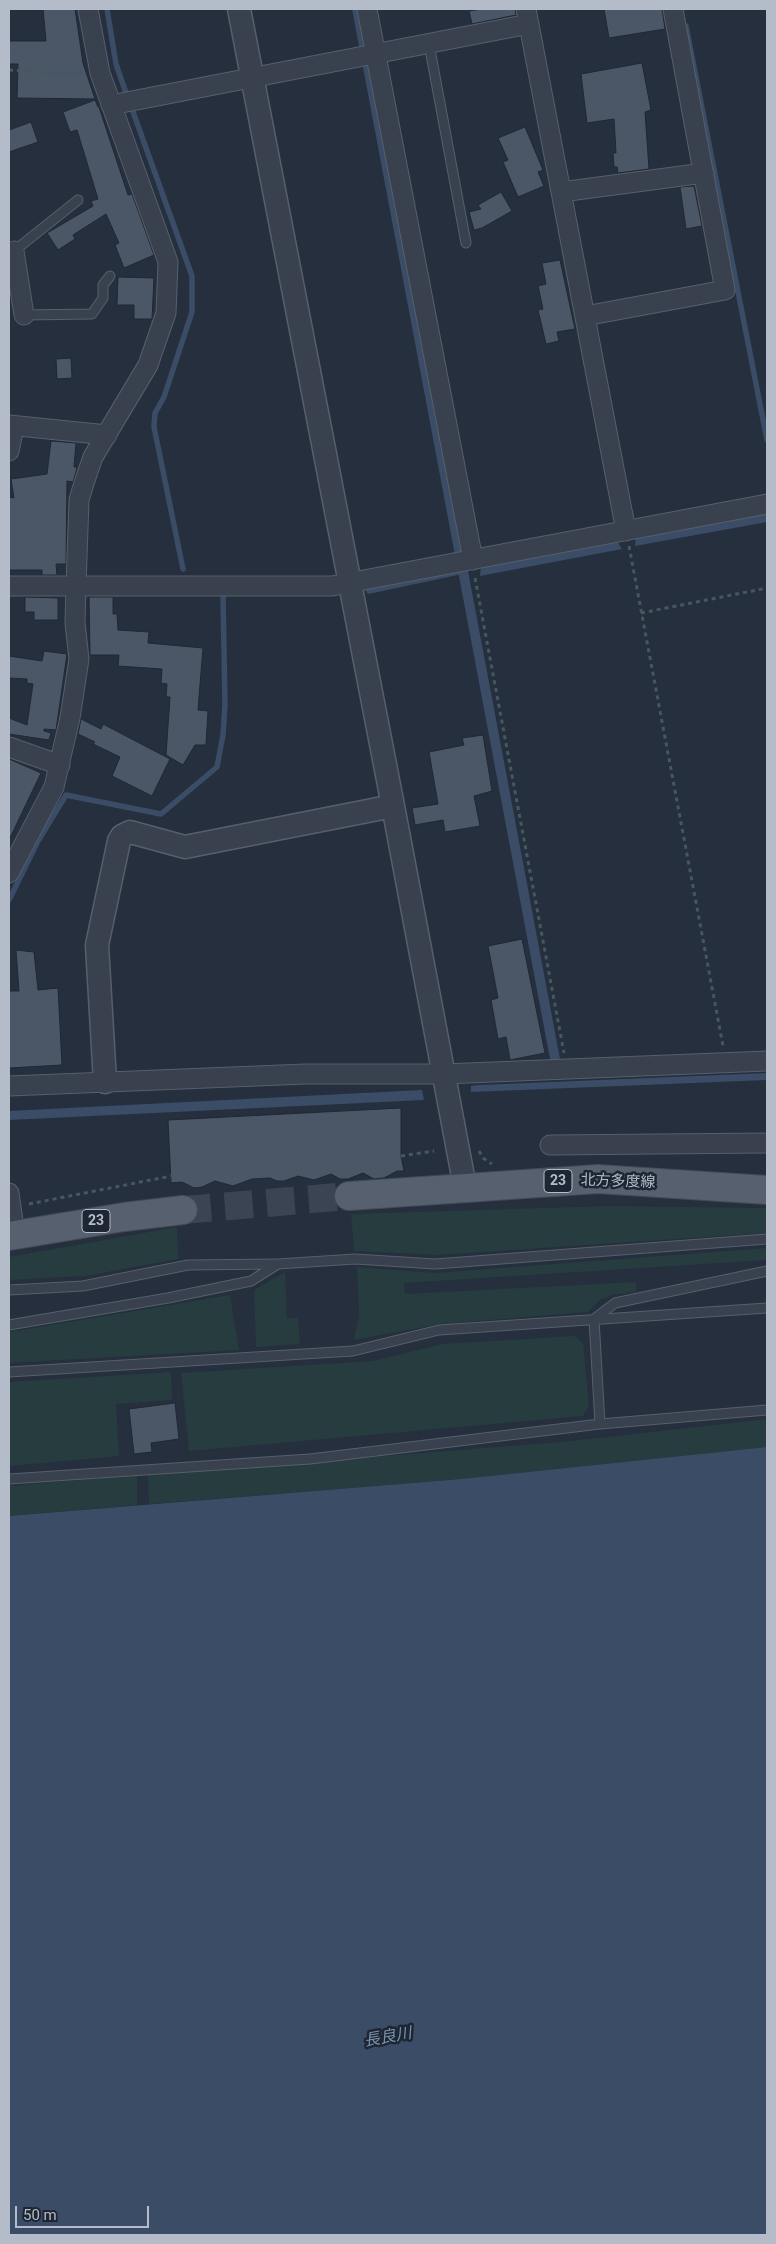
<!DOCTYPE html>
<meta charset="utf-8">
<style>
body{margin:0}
#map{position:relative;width:776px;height:2244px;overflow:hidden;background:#252f3e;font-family:Roboto,sans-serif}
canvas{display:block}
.frame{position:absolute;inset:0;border:10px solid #b5bcc9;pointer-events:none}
.scale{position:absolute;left:15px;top:2206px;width:134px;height:22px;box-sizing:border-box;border:2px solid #b5bcc9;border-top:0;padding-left:6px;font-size:15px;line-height:18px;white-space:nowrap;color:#b5bcc9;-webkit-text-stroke:4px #1e2633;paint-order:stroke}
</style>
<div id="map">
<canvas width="776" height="2244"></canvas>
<div class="frame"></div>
<div class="scale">50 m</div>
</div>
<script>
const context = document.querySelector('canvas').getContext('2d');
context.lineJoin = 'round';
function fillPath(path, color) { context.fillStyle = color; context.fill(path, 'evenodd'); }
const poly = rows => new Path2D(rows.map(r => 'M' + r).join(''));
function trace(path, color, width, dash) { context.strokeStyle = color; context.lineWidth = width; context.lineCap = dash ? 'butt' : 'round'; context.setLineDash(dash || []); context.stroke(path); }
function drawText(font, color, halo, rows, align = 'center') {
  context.font = font + ' Roboto,"Noto Sans JP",sans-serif'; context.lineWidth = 5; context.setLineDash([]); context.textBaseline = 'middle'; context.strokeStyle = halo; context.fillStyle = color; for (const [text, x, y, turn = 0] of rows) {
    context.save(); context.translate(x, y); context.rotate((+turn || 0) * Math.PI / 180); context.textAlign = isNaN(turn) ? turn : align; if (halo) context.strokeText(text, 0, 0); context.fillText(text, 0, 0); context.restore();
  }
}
fillPath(poly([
 [608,1206,767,1208,767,1233,438,1255,354,1251,351,1214],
 [177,1227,178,1259,85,1276,9,1280,9,1257],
 [767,1248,767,1260,404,1283,405,1294,636,1282,636,1292,612,1295,600,1300,588,1312,441,1324,354,1340,359,1315,357,1267,435,1273],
 [285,1272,287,1318,298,1318,300,1344,256,1347,254,1290],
 [230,1295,239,1350,9,1363,9,1332],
 [575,1336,583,1343,589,1406,583,1416,189,1451,181,1373,372,1361,443,1344],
 [171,1372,172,1400,116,1404,119,1456,9,1466,9,1382],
 [767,1419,767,1447,461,1479,149,1504,148,1475,572,1441],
 [137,1475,137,1505,9,1516,9,1486]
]), '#273c3f');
fillPath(poly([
 [352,9,362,9,561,1064,551,1064],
 [767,512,767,522,635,546,636,536],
 [616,540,622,549,480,576,481,566],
 [767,1073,767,1080,471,1092,471,1086,479,1085],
 [422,1090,424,1100,9,1120,9,1111],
 [767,1447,767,2235,9,2235,9,1516,461,1479]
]), '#3b4c67');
trace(poly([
 [107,9,116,64,127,96],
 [686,26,767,440],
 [132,109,192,276,192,312,164,397,155,413,154,427,183,569],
 [369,591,463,571],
 [9,900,38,841,66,795,161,814,217,767,223,735,225,705,223,595]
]), '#3b4c67', 5.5);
const building = poly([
 [43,9,75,9,83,63,95,99,17,98,18,64,9,64,9,41,46,41,43,9],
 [482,9,515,9,516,15,472,24,469,11,482,9],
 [604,9,662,9,665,29,609,38,604,9],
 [642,63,651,110,645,112,649,169,618,173,617,167,614,167,613,153,616,153,614,119,587,123,581,74,642,63],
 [95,100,98,107,99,107,128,195,132,194,154,255,124,268,115,245,119,243,106,214,73,235,75,239,58,250,47,233,93,206,91,201,98,199,77,130,70,132,63,112,95,100],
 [31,122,38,142,9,152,9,130,31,122],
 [525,127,543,170,538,172,544,186,518,197,503,162,508,160,498,138,525,127],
 [694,186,702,226,686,229,680,187,694,186],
 [501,192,512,211,482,228,474,230,469,212,481,209,478,205,501,192],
 [560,260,575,329,557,332,559,341,546,344,538,310,543,309,538,286,546,284,542,263,560,260],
 [118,277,154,278,152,319,134,319,134,305,117,305,118,277],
 [71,358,72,378,57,379,56,359,71,358],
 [51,441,76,443,74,467,77,467,76,472,73,482,67,481,66,564,56,564,57,575,42,575,42,570,9,570,9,497,14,498,11,479,47,474,51,441],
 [25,597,58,598,58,620,34,620,34,612,25,612,25,597],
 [89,597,113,597,113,614,117,614,118,630,149,632,148,643,203,648,198,710,208,711,206,745,195,745,183,765,166,755,170,697,166,697,167,684,161,683,162,669,118,666,119,655,90,655,89,597],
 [44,651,67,654,56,730,44,729,44,731,51,733,49,740,9,734,9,718,27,725,33,684,27,683,27,679,9,678,9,656,42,661,44,651],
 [81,719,101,729,103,724,170,759,152,796,112,776,120,757,93,744,95,742,78,734,81,719],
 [483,735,492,791,474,796,480,826,445,832,443,820,415,825,412,808,438,804,429,752,464,745,462,738,483,735],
 [9,759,41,773,9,840,9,759],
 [522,939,545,1053,510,1060,506,1037,498,1039,491,1000,498,998,488,946,522,939],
 [16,950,34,952,38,990,58,988,62,1065,9,1068,9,991,19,991,16,950],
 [401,1108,401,1156,404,1171,397,1171,384,1178,374,1179,363,1173,348,1179,340,1179,331,1174,314,1180,298,1176,284,1181,277,1181,270,1178,252,1179,233,1186,215,1181,202,1187,194,1188,182,1182,171,1183,168,1120,401,1108],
 [175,1403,179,1439,151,1443,152,1452,134,1454,129,1409,175,1403]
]);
fillPath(building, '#4b5667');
trace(building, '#202835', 1);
trace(poly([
 [183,1210,349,1196]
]), '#3b4453', 28, [28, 14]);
const service = poly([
 [429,44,466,243],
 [14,251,78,200],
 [24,315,92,314,103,298,103,285,110,276],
 [9,1290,83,1286,188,1265,276,1264],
 [9,1325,168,1298,251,1281,278,1264,355,1259,435,1264,767,1239],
 [9,1372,353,1351,439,1330,767,1308],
 [600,1424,594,1319,615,1303,767,1271],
 [9,1479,310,1459,600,1424,767,1410]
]);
const minor = poly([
 [367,9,473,560],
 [526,9,626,531],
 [111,105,529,24],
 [561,192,704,173],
 [14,251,24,315],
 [585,316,725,290,673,9],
 [9,425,107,435],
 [9,451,14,427],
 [9,586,332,586,767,504],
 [9,747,60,765],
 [9,873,54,787,70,718,79,659,75,623,76,586,79,500,84,483,93,457,148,365,166,313,168,262,100,73,88,9],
 [9,1086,306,1074,443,1074,767,1061],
 [550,1145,767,1143],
 [9,1193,15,1235]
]);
const tertiary = poly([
 [239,9,393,806,465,1187],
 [105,1082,97,945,119,841,122,836,130,832,185,847,393,806]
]);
const primary = poly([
 [349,1196,598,1179,767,1190],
 [9,1236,124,1217,183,1210]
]);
trace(service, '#575f6c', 11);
trace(minor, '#575f6c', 21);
trace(tertiary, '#575f6c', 25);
trace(primary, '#424a57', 30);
trace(poly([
 [9,70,54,73,82,73],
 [629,546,723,1046],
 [475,578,564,1053],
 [641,613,767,588],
 [479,1151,483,1158,492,1164],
 [401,1156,434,1151],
 [29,1204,171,1176]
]), '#45595c', 3, [4, 4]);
trace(service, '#39414e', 9);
trace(minor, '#39414e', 19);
trace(tertiary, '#39414e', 22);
trace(primary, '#57606e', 28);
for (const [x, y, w] of [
 [558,1181,28],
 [96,1221,28]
]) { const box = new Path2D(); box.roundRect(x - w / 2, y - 11.5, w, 23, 4); context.fillStyle = '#1e2633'; context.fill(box); trace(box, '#b5bcc9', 1); }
drawText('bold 14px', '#b5bcc9', null, [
 ["23",558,1181],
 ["23",96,1221]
]);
drawText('15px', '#b5bcc9', '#1e2633', [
 ["北方多度線",618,1182,2]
]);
drawText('italic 16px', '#7d92b0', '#1e2633', [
 ["長良川",388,2038,-10]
]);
</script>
